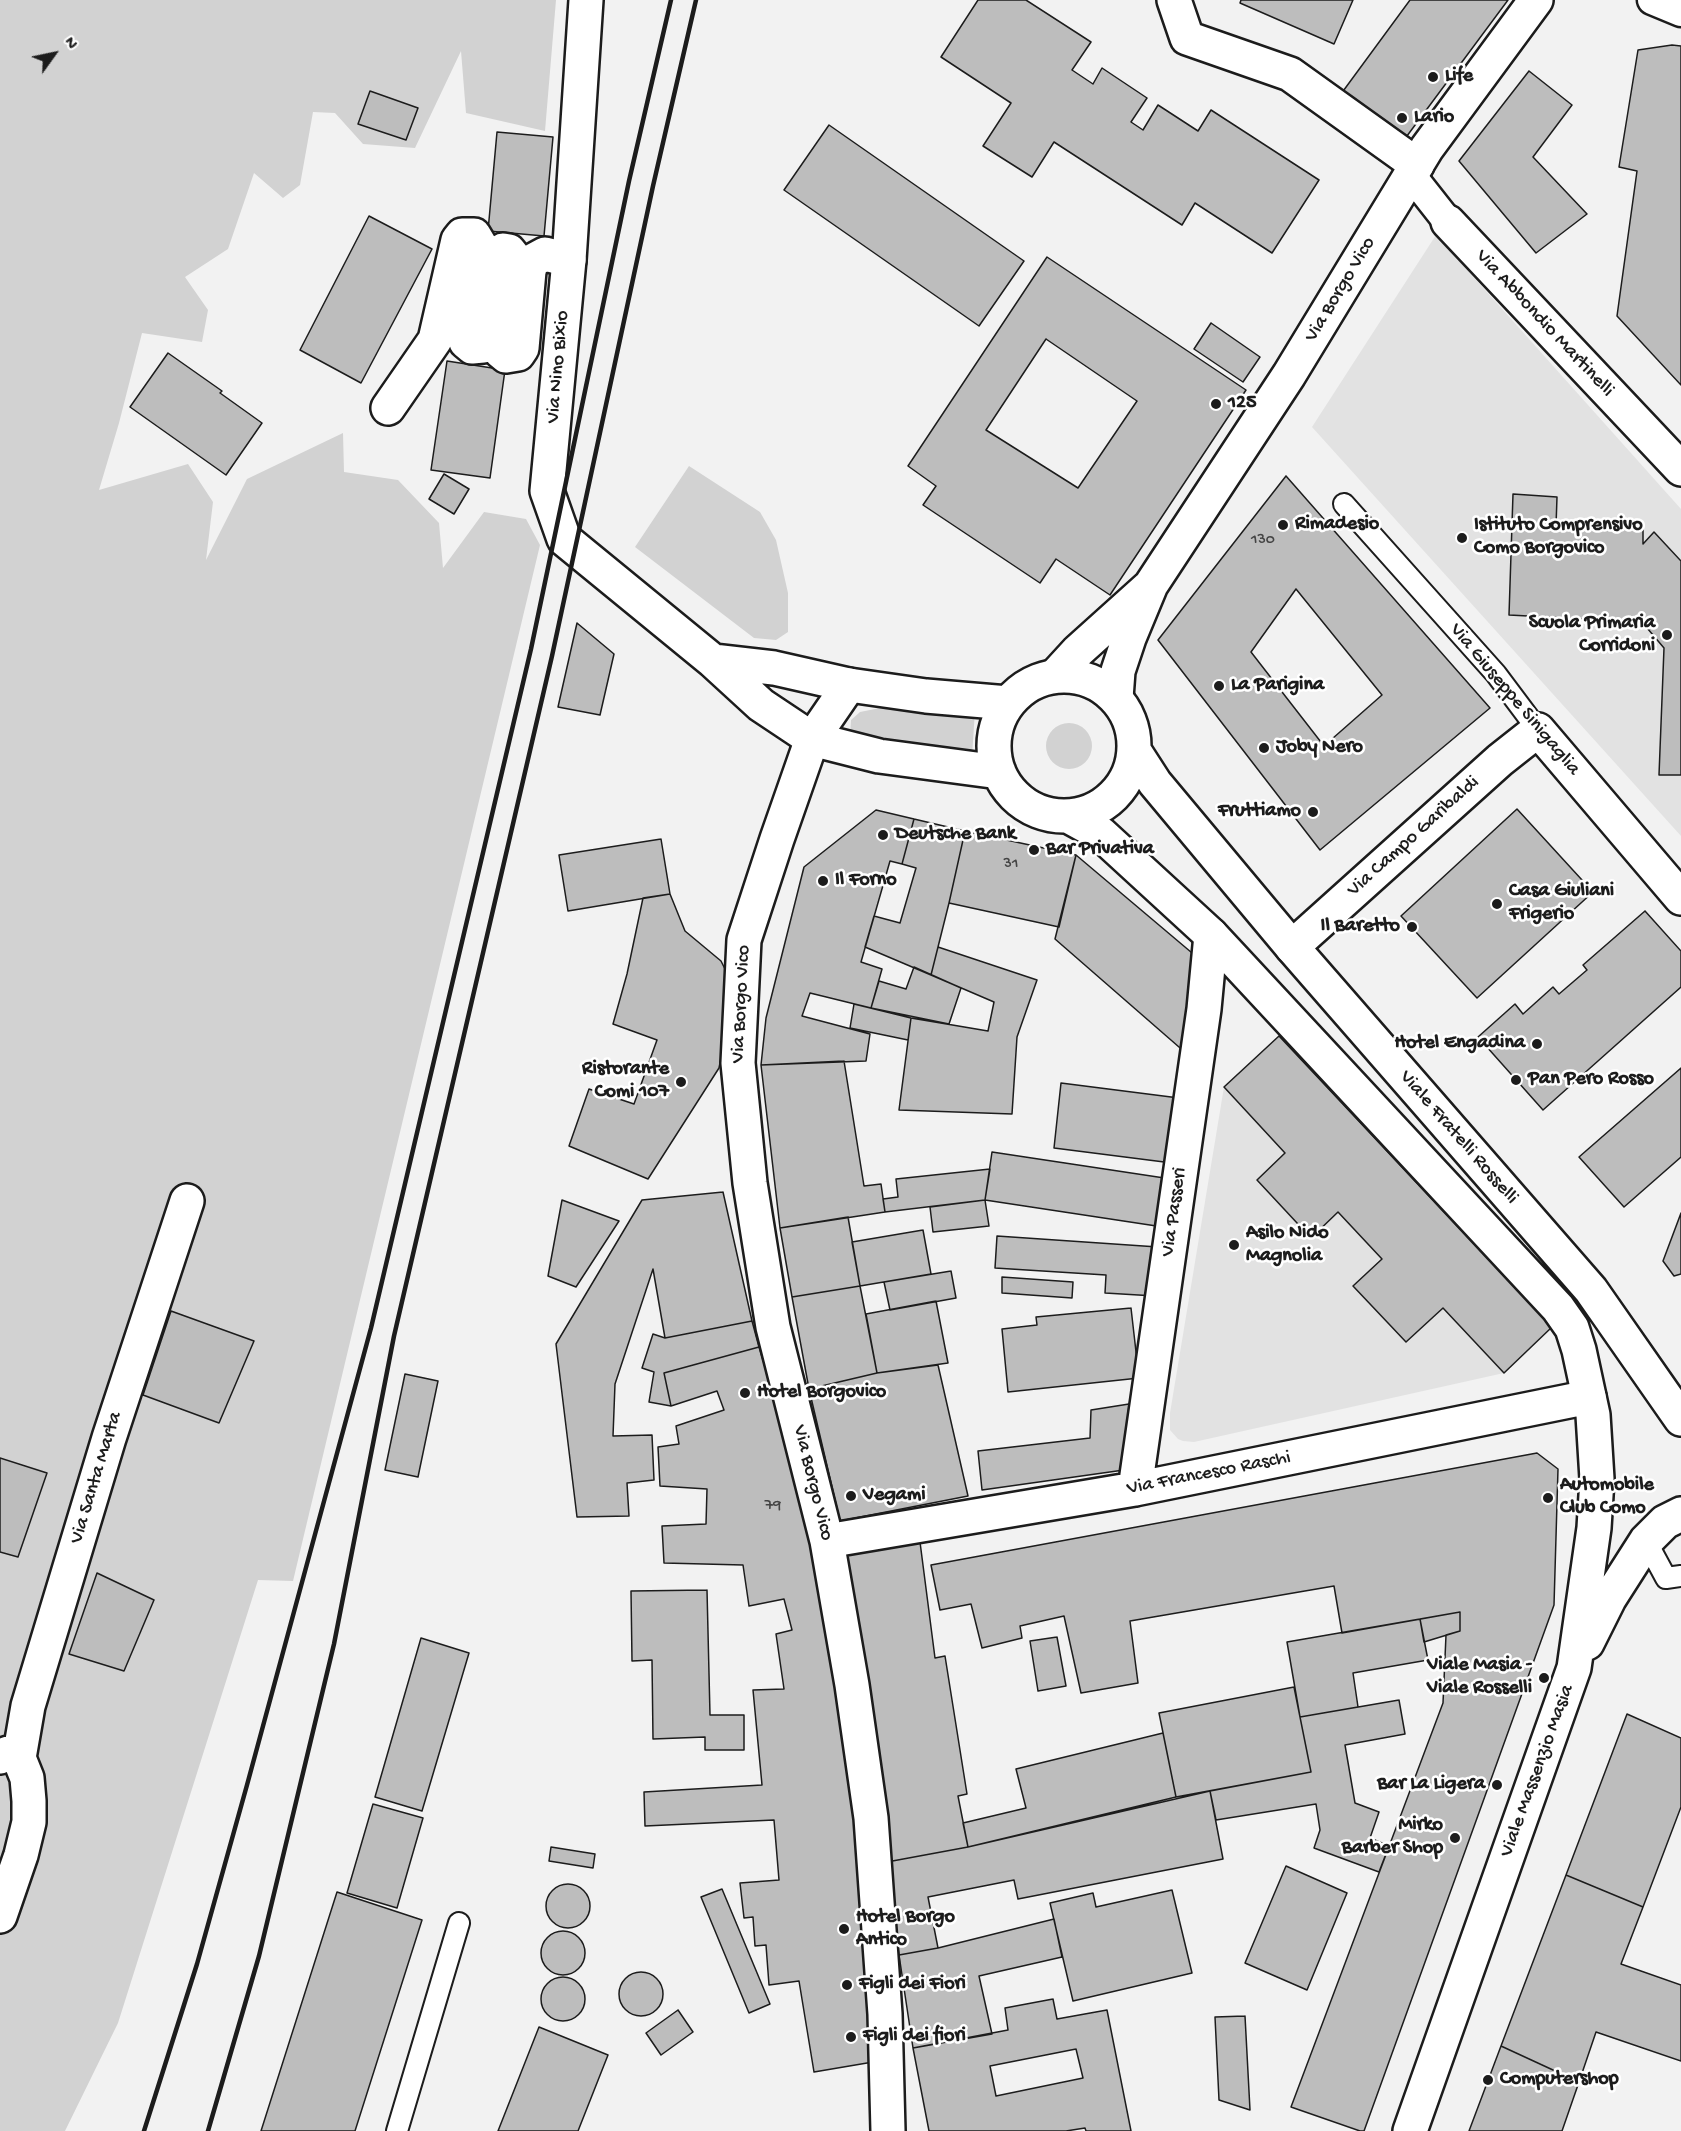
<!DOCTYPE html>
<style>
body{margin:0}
#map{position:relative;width:1681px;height:2131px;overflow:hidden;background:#f2f2f2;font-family:"Gochi Hand",sans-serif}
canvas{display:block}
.north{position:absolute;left:24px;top:24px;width:60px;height:60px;-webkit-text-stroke:4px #fff;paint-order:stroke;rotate:57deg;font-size:16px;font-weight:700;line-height:24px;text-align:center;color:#1c1c1c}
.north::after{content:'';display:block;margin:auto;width:21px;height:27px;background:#1c1c1c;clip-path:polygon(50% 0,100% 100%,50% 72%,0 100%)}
</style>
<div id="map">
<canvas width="1681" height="2131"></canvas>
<div class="north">N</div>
</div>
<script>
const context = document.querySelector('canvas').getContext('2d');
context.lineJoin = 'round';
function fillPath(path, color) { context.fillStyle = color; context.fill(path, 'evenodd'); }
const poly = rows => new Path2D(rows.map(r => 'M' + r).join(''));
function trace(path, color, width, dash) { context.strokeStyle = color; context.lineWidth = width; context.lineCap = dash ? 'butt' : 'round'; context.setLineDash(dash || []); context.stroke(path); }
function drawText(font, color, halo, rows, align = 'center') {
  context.font = font + ' "Gochi Hand",sans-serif'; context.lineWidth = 5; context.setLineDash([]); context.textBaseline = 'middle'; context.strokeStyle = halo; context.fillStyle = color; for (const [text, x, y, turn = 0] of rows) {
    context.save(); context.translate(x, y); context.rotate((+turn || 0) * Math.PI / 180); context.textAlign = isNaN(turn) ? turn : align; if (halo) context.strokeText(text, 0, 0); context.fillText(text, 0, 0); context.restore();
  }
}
fillPath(poly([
 [1436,235,1681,509,1681,561,1655,533,1643,544,1642,529,1556,526,1509,615,1642,622,1664,648,1659,775,1681,775,1681,836,1312,427],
 [1279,1036,1552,1327,1504,1373,1194,1442,1183,1441,1178,1439,1170,1430,1170,1413,1224,1087]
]), '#e2e2e2');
fillPath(poly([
 [0,0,556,0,545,131,466,113,461,51,415,148,363,144,335,113,313,112,300,185,283,198,254,173,228,249,185,277,208,310,202,342,142,333,119,423,99,490,188,464,213,502,206,560,247,479,343,433,344,472,398,480,439,523,443,568,484,512,526,519,540,545,293,1581,258,1580,118,2023,65,2131,0,2131],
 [689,466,760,512,776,540,788,593,788,632,776,640,754,638,635,547],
 [880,708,975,710,972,757,850,736,851,720,860,712],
 '1046 746a23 23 0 1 1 46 0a23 23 0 1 1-46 0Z'
]), '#d2d2d2');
const building = poly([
 [978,0,1026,0,1091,42,1072,70,1093,84,1102,68,1147,98,1131,122,1143,130,1158,105,1198,131,1211,110,1319,180,1272,253,1195,203,1182,225,1054,142,1032,177,983,146,1011,103,941,57,978,0],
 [1241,0,1353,0,1334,44,1240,3,1241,0],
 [1410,0,1508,0,1401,144,1338,98,1410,0],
 [1672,45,1681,46,1681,385,1617,316,1637,171,1619,167,1638,50,1672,45],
 [1529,71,1572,105,1533,157,1587,214,1536,253,1459,161,1529,71],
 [370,91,418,108,406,140,358,124,370,91],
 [829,125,1024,261,979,326,784,190,829,125],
 [497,132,553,137,544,236,488,231,497,132],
 [369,216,432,249,361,383,300,350,369,216],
 [1047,257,1246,390,1110,595,1056,559,1040,583,923,505,936,486,908,466,1047,257],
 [1046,339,1137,401,1078,488,986,430,1046,339],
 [1211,323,1260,357,1243,382,1194,349,1211,323],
 [168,353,222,391,220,393,262,423,226,475,130,407,168,353],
 [447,361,505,370,490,478,431,470,447,361],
 [444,474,469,489,454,514,429,499,444,474],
 [1286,476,1490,708,1320,850,1158,640,1286,476],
 [1296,589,1382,695,1324,746,1251,652,1296,589],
 [1513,494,1557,497,1556,526,1643,529,1643,544,1654,532,1681,561,1681,775,1659,775,1664,648,1642,622,1509,615,1513,494],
 [577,623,614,654,600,715,558,707,577,623],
 [1517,809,1593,892,1477,998,1401,916,1517,809],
 [876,810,914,819,902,864,890,861,861,962,882,969,871,1008,810,993,802,1016,870,1034,866,1061,761,1065,766,1018,804,867,876,810],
 [914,819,965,831,949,903,931,975,865,947,874,916,900,923,916,868,902,864,914,819],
 [965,831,1076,855,1059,927,949,903,965,831],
 [661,839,670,894,568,911,559,855,661,839],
 [1076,855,1198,958,1187,1054,1055,939,1076,855],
 [670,894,685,931,721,961,735,989,719,1068,648,1179,569,1146,589,1089,634,1104,657,1040,613,1024,627,974,643,898,670,894],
 [1645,911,1681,951,1681,987,1543,1110,1478,1037,1515,1004,1523,1014,1553,987,1559,994,1587,970,1583,965,1645,911],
 [938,947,1037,980,1017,1037,1012,1114,899,1110,911,1018,988,1031,994,1002,931,975,938,947],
 [914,967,961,988,949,1024,871,1008,879,981,906,989,914,967],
 [854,1004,911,1018,908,1040,850,1028,854,1004],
 [1279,1036,1552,1327,1504,1373,1443,1308,1406,1342,1353,1286,1382,1259,1338,1212,1311,1238,1257,1180,1285,1153,1224,1087,1279,1036],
 [844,1061,864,1186,881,1184,885,1212,780,1228,761,1065,844,1061],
 [1681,1068,1681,1157,1624,1207,1579,1157,1681,1068],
 [1061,1083,1179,1098,1172,1163,1054,1148,1061,1083],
 [992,1152,1171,1179,1163,1227,985,1200,992,1152],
 [990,1169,985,1200,885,1212,883,1199,898,1197,896,1179,990,1169],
 [723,1192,752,1321,665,1338,653,1269,615,1384,613,1436,652,1435,654,1480,627,1483,629,1516,577,1517,556,1344,642,1200,723,1192],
 [562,1200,619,1221,576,1287,548,1276,562,1200],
 [985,1200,989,1226,933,1232,930,1207,985,1200],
 [1681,1213,1681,1274,1674,1276,1663,1261,1681,1213],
 [848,1217,860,1286,792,1297,780,1228,848,1217],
 [923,1230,931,1274,860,1286,852,1242,923,1230],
 [997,1236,1158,1247,1155,1296,1105,1293,1106,1275,995,1268,997,1236],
 [951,1271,956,1298,890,1310,884,1282,951,1271],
 [1002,1277,1073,1282,1072,1298,1002,1293,1002,1277],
 [860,1286,877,1373,809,1389,792,1297,860,1286],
 [936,1301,948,1363,877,1373,866,1314,936,1301],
 [1131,1308,1139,1378,1008,1392,1002,1329,1037,1325,1036,1317,1131,1308],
 [171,1311,254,1341,219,1423,143,1395,171,1311],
 [752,1321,759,1347,664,1373,671,1406,649,1402,654,1372,642,1368,653,1334,665,1338,752,1321],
 [759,1347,795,1465,842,1682,863,1804,873,2062,814,2072,799,1981,769,1985,766,1945,755,1946,753,1917,744,1918,740,1883,779,1880,774,1820,645,1826,644,1792,762,1785,753,1690,784,1689,776,1634,792,1630,784,1599,749,1606,743,1565,664,1563,662,1526,706,1524,707,1489,660,1486,658,1447,679,1444,676,1426,724,1410,717,1391,671,1406,664,1373,759,1347],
 [938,1365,968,1496,840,1521,809,1389,877,1373,938,1365],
 [405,1374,438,1381,418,1477,385,1470,405,1374],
 [1129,1404,1124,1470,982,1490,978,1451,1090,1438,1091,1410,1129,1404],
 [1537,1453,1558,1469,1554,1605,1364,2131,1360,2131,1291,2107,1443,1703,1446,1635,1460,1631,1460,1612,1342,1633,1334,1586,1130,1621,1138,1683,1081,1693,1064,1616,1020,1626,1022,1638,982,1648,971,1604,940,1610,931,1565,1537,1453],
 [0,1458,47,1473,18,1557,0,1552,0,1458],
 [920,1542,935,1658,945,1656,967,1794,958,1796,968,1847,887,1862,840,1555,920,1542],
 [97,1573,154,1600,124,1671,69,1654,97,1573],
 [707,1590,710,1715,744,1715,744,1750,705,1750,705,1737,653,1739,652,1660,632,1661,631,1591,707,1590],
 [1460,1612,1460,1631,1424,1642,1420,1619,1460,1612],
 [1420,1619,1428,1660,1353,1673,1358,1707,1300,1717,1287,1642,1420,1619],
 [1057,1637,1066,1686,1038,1691,1030,1641,1057,1637],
 [421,1638,469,1653,422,1811,375,1797,421,1638],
 [1294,1687,1311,1772,1176,1797,1159,1713,1294,1687],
 [1399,1700,1405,1734,1345,1745,1355,1803,1379,1812,1370,1838,1389,1846,1379,1872,1314,1848,1320,1830,1316,1804,1216,1820,1210,1791,1311,1772,1300,1717,1399,1700],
 [1627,1714,1681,1738,1681,1807,1643,1907,1566,1875,1627,1714],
 [1163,1733,1176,1797,968,1847,963,1823,1026,1808,1016,1769,1163,1733],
 [1210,1791,1223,1859,1018,1899,1014,1880,928,1897,938,1948,899,1955,887,1862,968,1847,1210,1791],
 [373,1804,423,1818,397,1908,347,1893,373,1804],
 [551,1847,595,1854,593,1868,549,1861,551,1847],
 [1286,1866,1347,1893,1307,1990,1245,1963,1286,1866],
 [1566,1875,1643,1907,1621,1964,1681,1985,1681,2061,1596,2032,1579,2082,1501,2046,1566,1875],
 '546 1906a22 22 0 1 1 44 0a22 22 0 1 1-44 0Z',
 [722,1889,770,2004,749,2013,701,1897,722,1889],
 [1172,1890,1192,1973,1073,2001,1050,1903,1093,1893,1096,1907,1172,1890],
 [337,1892,422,1920,355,2131,261,2131,337,1892],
 [1054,1919,1062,1957,979,1976,992,2034,913,2048,899,1955,938,1948,1054,1919],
 '541 1953a22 22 0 1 1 44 0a22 22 0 1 1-44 0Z',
 '619 1994a22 22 0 1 1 44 0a22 22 0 1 1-44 0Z',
 '541 1999a22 22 0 1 1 44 0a22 22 0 1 1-44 0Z',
 [1053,1999,1057,2019,1107,2010,1131,2131,1086,2131,1085,2128,1066,2131,929,2131,913,2048,1008,2030,1005,2008,1053,1999],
 [1076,2049,1083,2078,996,2096,990,2066,1076,2049],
 [678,2010,693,2032,661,2055,646,2033,678,2010],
 [1245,2016,1250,2110,1219,2100,1215,2017,1245,2016],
 [539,2027,608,2055,578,2131,498,2131,539,2027],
 [1501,2046,1579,2082,1562,2131,1469,2131,1501,2046]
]);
fillPath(building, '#bdbdbd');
trace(building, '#1c1c1c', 1.5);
const service = poly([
 [1344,504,1496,674,1538,730],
 [1646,1541,1666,1578,1681,1576],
 [397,2131,459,1923]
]);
const pedestrian = poly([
 [1652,0,1681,12],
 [1411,175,1448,222]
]);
const minor = poly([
 [1174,0,1187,38,1290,74,1417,165],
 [1448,222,1681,469],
 [388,408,435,340,458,240,462,235,474,235,480,245,466,339,466,342,472,347,483,346,486,340,495,256,503,250,509,251,513,256,499,343,500,351,506,356,518,354,522,348,529,271,532,261,545,254,569,260],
 [849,685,812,739,777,839,744,940,738,1063,750,1183,773,1327,827,1541,852,1685,871,1818,885,2014,888,2131],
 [1292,947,1500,760,1538,730,1681,898],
 [1135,1489,1204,1009,1211,935],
 [827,1541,1135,1489,1589,1397],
 [19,1758,28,1706,109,1438,187,1201],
 [0,1916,21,1855,29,1822,29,1801,27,1778,19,1758,8,1753,0,1757]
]);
const secondary = poly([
 [1056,675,1078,651,1148,588],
 [1116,698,1118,671,1129,638,1151,585,1289,375,1427,148,1536,0]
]);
const primary = poly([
 [586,0,569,260,547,491,564,539,713,661,761,705,812,739,879,756,999,772],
 [713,661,774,668,849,685,926,696,1008,703],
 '994 746a70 70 0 1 1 140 0a70 70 0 1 1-140 0Z',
 [1135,752,1155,783,1292,947,1591,1290,1681,1419],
 [1070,817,1101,834,1211,935,1558,1308,1572,1328,1579,1350,1593,1415,1597,1479,1594,1528,1574,1668,1410,2131],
 [1587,1643,1609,1599,1646,1541,1665,1522,1681,1514]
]);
trace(service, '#1c1c1c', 24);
trace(pedestrian, '#1c1c1c', 33);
trace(minor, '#1c1c1c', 38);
trace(secondary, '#1c1c1c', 38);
trace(primary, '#1c1c1c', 38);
trace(service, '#fff', 20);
trace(pedestrian, '#fff', 28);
trace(minor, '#fff', 33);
trace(secondary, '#fff', 33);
trace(primary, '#fff', 33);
trace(poly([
 [144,2131,197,1964,247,1785,371,1328,531,649,629,181,671,0],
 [208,2131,259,1956,334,1644,394,1336,552,656,653,186,696,0]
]), '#1c1c1c', 4.5);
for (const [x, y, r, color] of [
 [1433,77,6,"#1c1c1c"],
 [1402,118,6,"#1c1c1c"],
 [1216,404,6,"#1c1c1c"],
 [1283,525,6,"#1c1c1c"],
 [1462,538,6,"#1c1c1c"],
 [1667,635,6,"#1c1c1c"],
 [1219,686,6,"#1c1c1c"],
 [1264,748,6,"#1c1c1c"],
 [1313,812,6,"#1c1c1c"],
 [883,835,6,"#1c1c1c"],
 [1034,850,6,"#1c1c1c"],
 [823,881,6,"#1c1c1c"],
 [1497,904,6,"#1c1c1c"],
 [1412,927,6,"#1c1c1c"],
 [1537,1044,6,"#1c1c1c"],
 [1516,1080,6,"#1c1c1c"],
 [681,1082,6,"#1c1c1c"],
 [1234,1245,6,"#1c1c1c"],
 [745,1393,6,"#1c1c1c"],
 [851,1496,6,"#1c1c1c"],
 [1548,1498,6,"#1c1c1c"],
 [1544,1678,6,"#1c1c1c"],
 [1497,1785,6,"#1c1c1c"],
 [1455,1838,6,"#1c1c1c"],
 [844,1929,6,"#1c1c1c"],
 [847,1985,6,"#1c1c1c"],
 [851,2037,6,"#1c1c1c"],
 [1488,2080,6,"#1c1c1c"]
]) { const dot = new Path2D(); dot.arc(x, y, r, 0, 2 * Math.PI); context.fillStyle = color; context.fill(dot); trace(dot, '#fff', 2); }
drawText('16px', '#444', null, [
 ["130",1263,541],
 ["31",1011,865],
 ["79",773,1507]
]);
drawText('bold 20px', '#1c1c1c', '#fff', [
 ["Life",1445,77],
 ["Lario",1414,118],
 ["125",1228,404],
 ["Rimadesio",1295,525],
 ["Istituto Comprensivo",1474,526],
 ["Como Borgovico",1474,549],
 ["Scuola Primaria",1655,624,"right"],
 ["Corridoni",1655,647,"right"],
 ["La Parigina",1231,686],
 ["Joby Nero",1276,748],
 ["Fruttiamo",1301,812,"right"],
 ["Deutsche Bank",895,835],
 ["Bar Privativa",1046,850],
 ["Il Forno",835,881],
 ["Casa Giuliani",1509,892],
 ["Frigerio",1509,915],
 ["Il Baretto",1400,927,"right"],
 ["Hotel Engadina",1525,1044,"right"],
 ["Ristorante",669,1070,"right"],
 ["Comi 107",669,1093,"right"],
 ["Pan Pero Rosso",1528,1080],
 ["Asilo Nido",1246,1234],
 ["Magnolia",1246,1257],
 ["Hotel Borgovico",757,1393],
 ["Automobile",1560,1486],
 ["Club Como",1560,1509],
 ["Vegami",863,1496],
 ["Viale Masia -",1532,1666,"right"],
 ["Viale Rosselli",1532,1689,"right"],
 ["Bar La Ligera",1485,1785,"right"],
 ["Mirko",1443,1826,"right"],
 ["Barber Shop",1443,1849,"right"],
 ["Hotel Borgo",856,1918],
 ["Antico",856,1941],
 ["Figli dei Fiori",859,1985],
 ["Figli dei fiori",863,2037],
 ["Computershop",1500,2080]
], 'left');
drawText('20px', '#1c1c1c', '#fff', [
 ["Via Borgo Vico",1341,290,-59],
 ["Via Abbondio Martinelli",1544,324,47],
 ["Via Nino Bixio",559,367,-85],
 ["Via Giuseppe Sinigaglia",1514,700,50],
 ["Via Campo Garibaldi",1414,837,-42],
 ["Via Borgo Vico",742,1004,-87],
 ["Viale Fratelli Rosselli",1458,1138,49],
 ["Via Passeri",1175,1212,-82],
 ["Via Francesco Raschi",1209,1474,-11],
 ["Via Santa Marta",97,1478,-73],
 ["Via Borgo Vico",812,1483,76],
 ["Viale Massenzio Masia",1538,1771,-70]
]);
</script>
